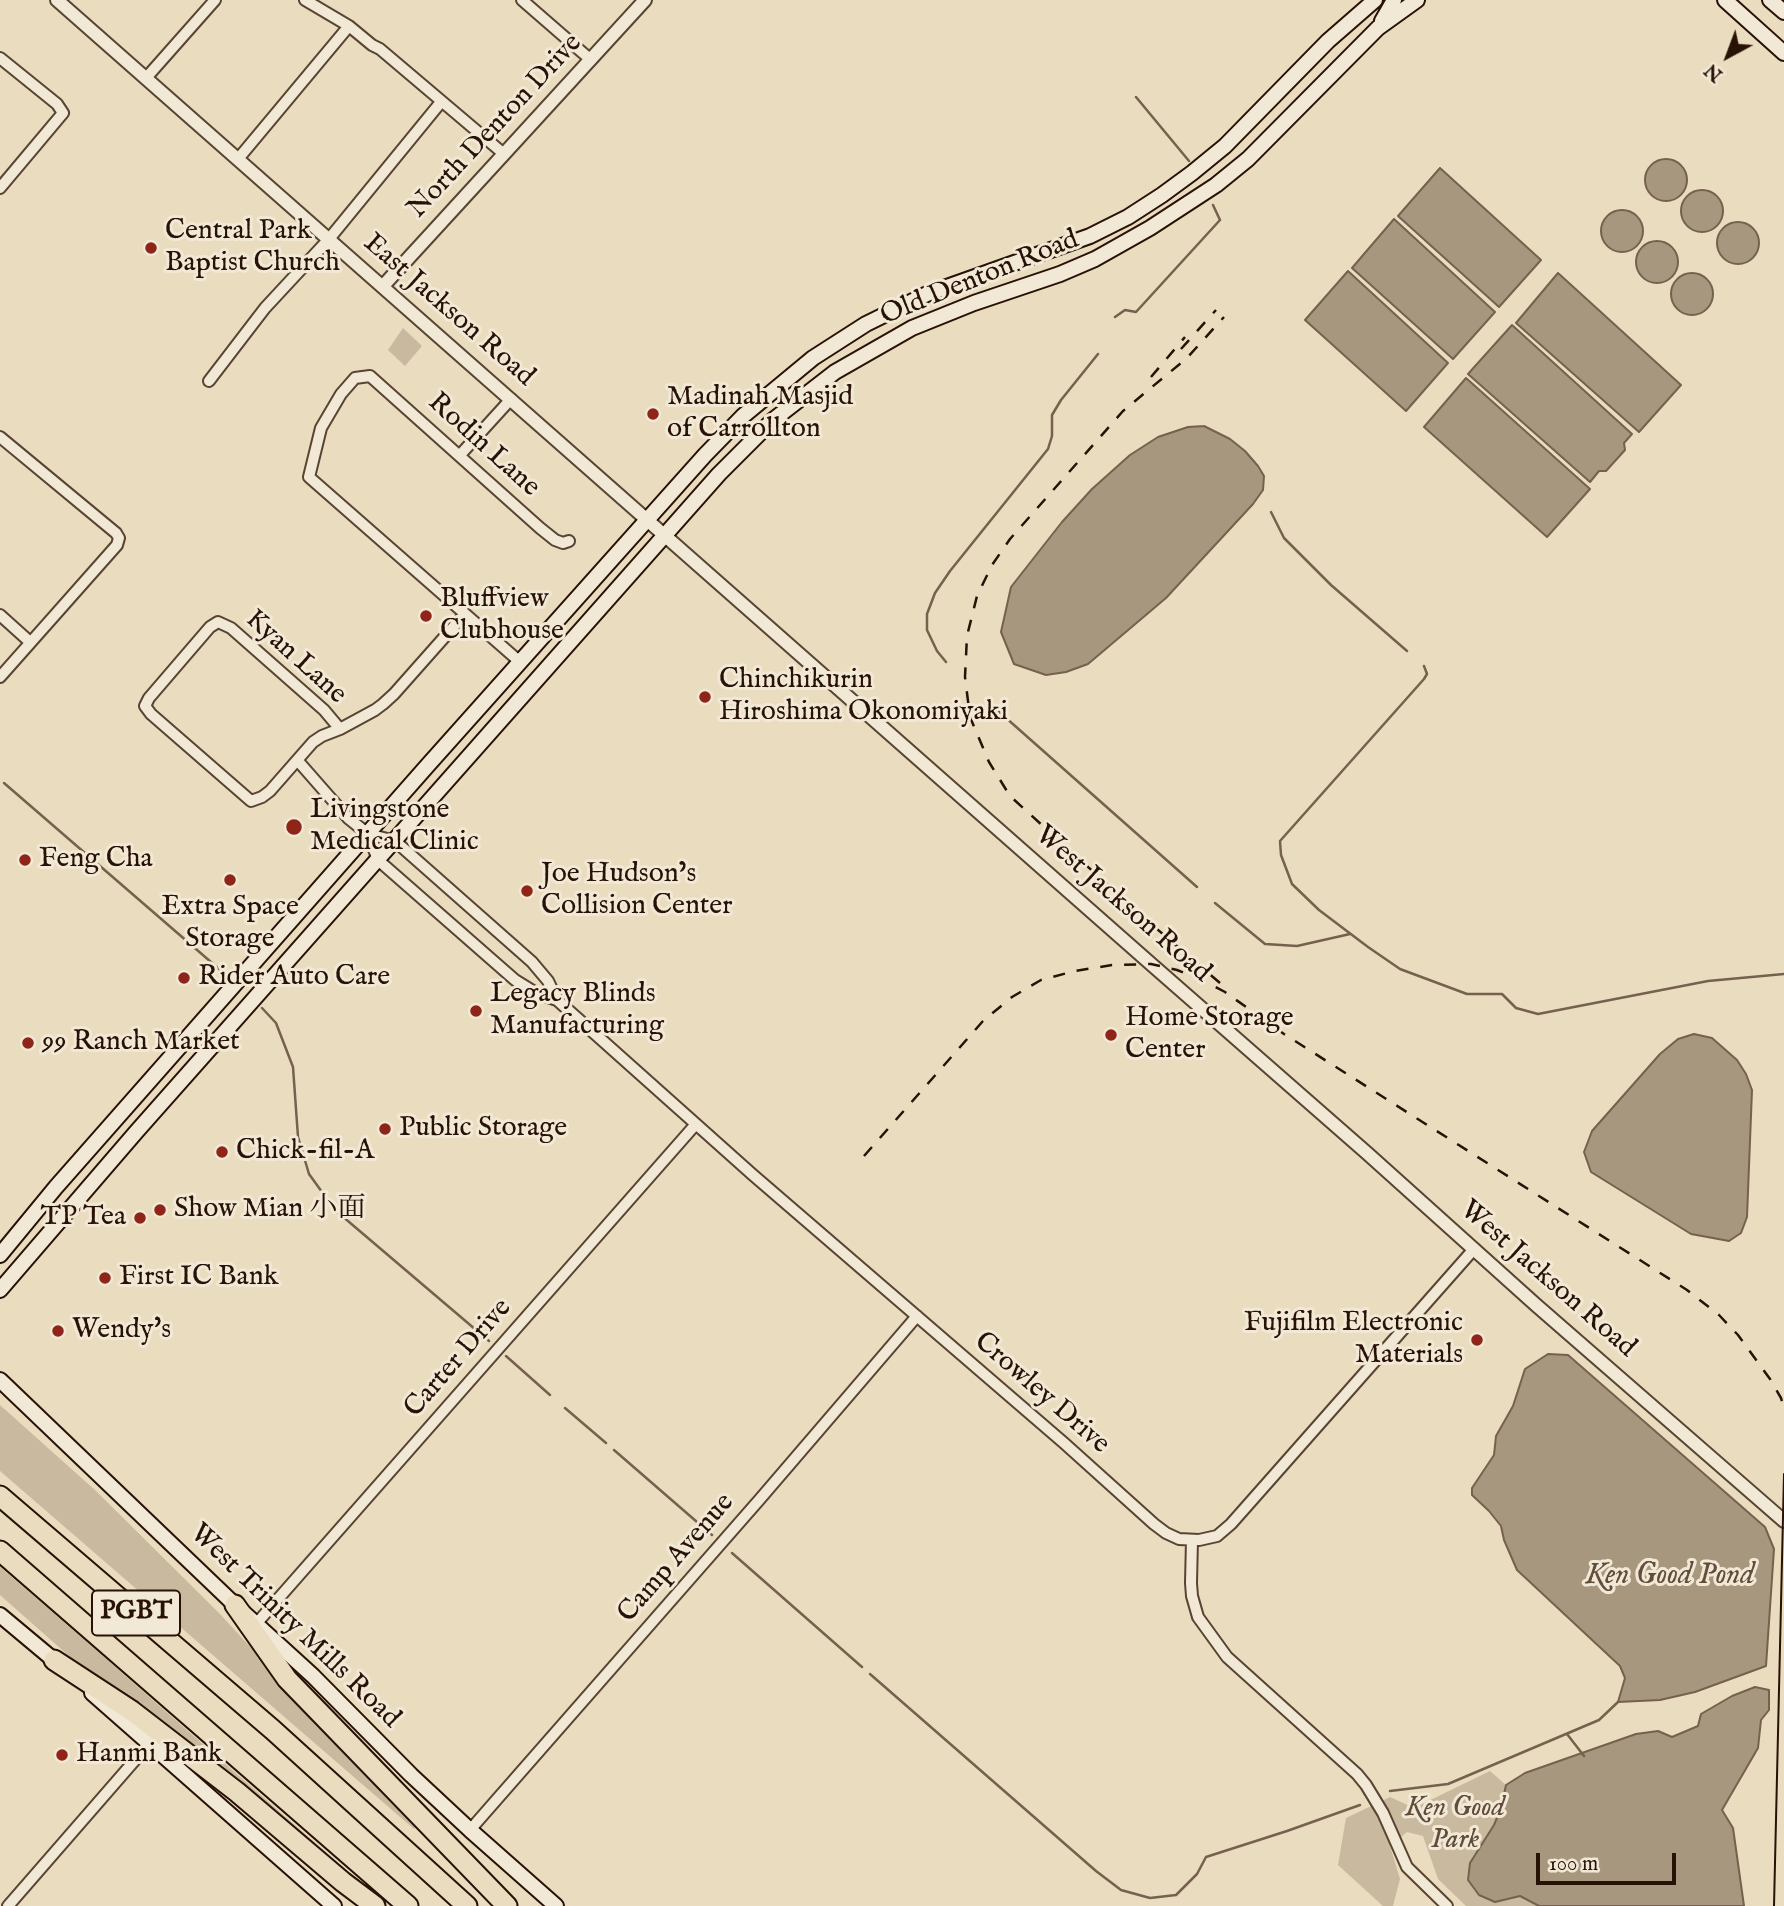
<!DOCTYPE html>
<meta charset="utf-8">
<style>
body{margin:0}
#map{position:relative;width:1784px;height:1906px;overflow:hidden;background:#eadcbe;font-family:"IM FELL English",serif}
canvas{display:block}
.north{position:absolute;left:1693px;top:21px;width:70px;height:70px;-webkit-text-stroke:5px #f1e8d5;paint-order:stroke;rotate:221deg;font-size:19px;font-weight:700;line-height:28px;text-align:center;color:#281105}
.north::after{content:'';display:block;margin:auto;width:24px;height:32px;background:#281105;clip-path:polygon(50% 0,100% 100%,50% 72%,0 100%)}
.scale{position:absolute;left:1536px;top:1853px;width:140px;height:32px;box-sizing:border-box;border:4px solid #281105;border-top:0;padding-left:9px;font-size:21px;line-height:24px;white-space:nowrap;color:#281105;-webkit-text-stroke:5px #f1e8d5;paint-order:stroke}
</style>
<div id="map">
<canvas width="1784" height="1906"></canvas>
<div class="north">N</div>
<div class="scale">100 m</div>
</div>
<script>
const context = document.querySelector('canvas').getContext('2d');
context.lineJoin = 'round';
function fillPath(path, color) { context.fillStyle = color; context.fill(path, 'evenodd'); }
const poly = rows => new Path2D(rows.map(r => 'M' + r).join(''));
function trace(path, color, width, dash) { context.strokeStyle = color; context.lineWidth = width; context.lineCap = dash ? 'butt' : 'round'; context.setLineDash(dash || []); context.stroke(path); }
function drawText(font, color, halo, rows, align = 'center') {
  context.font = font + ' "IM FELL English","Noto Serif SC",serif'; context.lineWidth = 6; context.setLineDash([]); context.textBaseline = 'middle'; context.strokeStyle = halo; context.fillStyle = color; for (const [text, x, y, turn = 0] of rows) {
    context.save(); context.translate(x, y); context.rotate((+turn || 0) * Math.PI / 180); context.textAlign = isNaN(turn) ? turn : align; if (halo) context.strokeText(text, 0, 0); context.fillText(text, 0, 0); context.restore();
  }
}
fillPath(poly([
 [403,328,422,346,405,366,388,350],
 [0,1405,96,1491,219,1613,374,1781,418,1825,414,1829,0,1471],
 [0,1567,97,1651,371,1892,77,1663,0,1595],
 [1490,1771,1506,1785,1501,1808,1494,1825,1470,1863,1494,1902,1521,1896,1539,1906,1466,1906,1438,1879,1423,1836,1407,1832,1390,1846,1400,1879,1393,1906,1383,1906,1338,1865,1346,1818,1390,1797,1414,1808]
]), '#c9b99f');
const water = poly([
 '1645 180a21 21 0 1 1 42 0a21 21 0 1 1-42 0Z',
 [1440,168,1541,260,1499,307,1398,216,1440,168],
 '1681 211a21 21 0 1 1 42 0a21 21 0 1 1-42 0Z',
 '1601 231a21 21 0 1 1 42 0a21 21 0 1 1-42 0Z',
 [1394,219,1495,312,1453,359,1352,268,1394,219],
 '1717 243a21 21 0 1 1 42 0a21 21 0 1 1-42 0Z',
 '1636 262a21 21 0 1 1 42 0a21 21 0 1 1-42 0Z',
 [1348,271,1448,363,1406,411,1305,320,1348,271],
 [1558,273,1681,385,1639,432,1516,323,1558,273],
 '1671 294a21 21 0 1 1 42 0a21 21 0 1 1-42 0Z',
 [1512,325,1632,434,1624,443,1625,450,1606,471,1599,471,1590,482,1468,374,1512,325],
 [1466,378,1590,489,1547,537,1424,427,1466,378],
 [1204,426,1230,439,1245,451,1258,466,1264,476,1263,490,1253,504,1166,598,1088,664,1066,672,1046,675,1014,664,1001,632,1011,587,1062,522,1092,489,1130,455,1158,437,1188,427,1204,426],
 [1694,1034,1712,1038,1737,1060,1746,1074,1752,1090,1747,1217,1741,1233,1729,1241,1691,1234,1591,1172,1584,1152,1592,1131,1660,1054,1678,1039,1694,1034],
 [1548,1354,1568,1355,1765,1527,1774,1549,1766,1666,1695,1692,1660,1700,1618,1702,1625,1678,1620,1666,1517,1570,1504,1540,1501,1526,1489,1511,1472,1495,1472,1488,1494,1455,1496,1436,1513,1406,1525,1369,1548,1354],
 [1755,1687,1769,1690,1769,1710,1761,1720,1758,1748,1722,1810,1733,1828,1744,1906,1539,1906,1520,1896,1495,1902,1479,1895,1468,1880,1470,1863,1494,1825,1501,1808,1506,1785,1525,1773,1636,1734,1658,1731,1672,1737,1698,1726,1701,1714,1732,1696,1755,1687]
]);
fillPath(water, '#a8977f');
trace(water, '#75614e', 2);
trace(poly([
 [1136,97,1189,161],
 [1115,317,1125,310,1136,312,1220,220,1213,205],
 [1271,512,1284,538,1331,585,1407,651],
 [946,662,937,651,927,630,927,614,935,593,950,571,1048,449,1052,436,1052,415,1061,400,1098,354],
 [1424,666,1427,674,1424,679,1280,841,1281,855,1292,884,1319,910,1368,947,1400,969,1467,994,1502,994,1516,1008,1538,1014,1708,981,1784,974],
 [988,702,1197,887],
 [4,783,226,975],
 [1215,903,1265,944,1297,946,1350,934],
 [262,1008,276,1023,293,1067,298,1137,309,1174,335,1210,489,1341],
 [506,1356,550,1395],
 [565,1408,606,1443],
 [614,1450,712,1535],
 [732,1553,862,1667],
 [870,1674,1096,1871,1121,1890,1150,1898,1176,1895,1197,1874,1206,1857,1287,1831,1360,1805],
 [1567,1734,1584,1756],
 [1390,1791,1448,1784,1599,1720,1618,1702]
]), '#75614e', 2.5);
const minor = poly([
 [305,0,349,26,372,45,380,49,504,154],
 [522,0,591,60],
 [0,58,57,104,63,113,0,188],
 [146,78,215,0],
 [238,159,349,26],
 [209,381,265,308,329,239,441,102],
 [0,437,116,533,119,538,117,545,0,677],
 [460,455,511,399],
 [0,615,30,642],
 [520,662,309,477,321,428,341,394,355,378,370,376,540,528,555,540,563,543,569,541],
 [340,729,324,710,231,628,218,622,210,627,149,698,145,706,151,714,251,801,262,797,270,791,313,742,322,736,340,729,375,710,383,704,394,694,464,615],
 [298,761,348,818,368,834,395,841,532,962,548,981,557,1000],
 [368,834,378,860,515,980,536,993,557,1000,753,1175,1064,1443,1154,1524,1166,1533,1179,1539,1199,1540,1217,1536,1231,1524,1474,1249],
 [1192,1540,1191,1583,1192,1596,1198,1617,1227,1657,1357,1774,1366,1785,1383,1813,1407,1867,1447,1906],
 [256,1624,696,1124],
 [470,1830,760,1499,917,1316],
 [8,1906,149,1744]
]);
const tertiary = poly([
 [57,0,1151,964,1368,1154,1536,1305,1784,1521],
 [383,286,645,0]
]);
const secondary = poly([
 [1725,0,1784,53],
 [1770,0,1784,12],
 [1382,21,1394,0],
 [0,1255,56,1187,428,765,705,455,743,416,813,358,866,324,927,294,1090,236,1128,217,1162,195,1192,173,1225,146,1328,41,1375,0],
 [0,1290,137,1131,719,474,773,420,835,372,912,328,974,303,1060,274,1095,259,1150,228,1216,185,1248,159,1378,28,1417,0],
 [0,1380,235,1605,313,1676,411,1775,470,1830,556,1906],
 [0,1615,61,1666],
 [92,1693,334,1906]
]);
const motorway = poly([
 [0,1496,273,1730,467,1906],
 [0,1551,408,1906],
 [235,1605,287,1679,507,1906],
 [54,1660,132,1711,237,1792,343,1882,375,1906]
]);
trace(minor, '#584433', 14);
trace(tertiary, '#584433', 16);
trace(secondary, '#281105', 18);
trace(motorway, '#281105', 23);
trace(minor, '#f1e8d5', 10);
trace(tertiary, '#f1e8d5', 12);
trace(secondary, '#f1e8d5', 14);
trace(motorway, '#eadcbe', 19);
trace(poly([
 [1774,1906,1784,1474]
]), '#281105', 2);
trace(poly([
 [1181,349,1216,310],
 [1151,377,1185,337],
 [1220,983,1143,917,1010,796,989,762,970,717,965,677,967,636,977,596,992,565,1010,539,1123,411,1187,358,1224,317],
 [864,1156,983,1021,1012,997,1041,980,1075,971,1112,965,1151,964,1177,970,1202,980,1225,992,1284,1034,1687,1290,1719,1315,1738,1335,1770,1379,1781,1398,1784,1408]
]), '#281105', 2.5, [12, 12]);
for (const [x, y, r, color] of [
 [151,248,7,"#8f2418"],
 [653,414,7,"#8f2418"],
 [426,616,7,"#8f2418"],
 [705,697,7,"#8f2418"],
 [294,827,9,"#8f2418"],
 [25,860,7,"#8f2418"],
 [230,880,7,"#8f2418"],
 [527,891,7,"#8f2418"],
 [184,978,7,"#8f2418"],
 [476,1011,7,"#8f2418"],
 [1111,1035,7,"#8f2418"],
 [28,1043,7,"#8f2418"],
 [385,1129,7,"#8f2418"],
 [222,1152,7,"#8f2418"],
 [160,1210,7,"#8f2418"],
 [140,1218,7,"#8f2418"],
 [105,1278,7,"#8f2418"],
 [58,1331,7,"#8f2418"],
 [1477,1340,7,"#8f2418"],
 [62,1755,7,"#8f2418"]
]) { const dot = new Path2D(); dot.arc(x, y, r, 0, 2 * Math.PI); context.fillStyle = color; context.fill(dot); trace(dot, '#f1e8d5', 2.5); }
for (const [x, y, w] of [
 [136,1613,88]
]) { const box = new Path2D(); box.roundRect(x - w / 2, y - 22.5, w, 45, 5); context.fillStyle = '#f1e8d5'; context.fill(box); trace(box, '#281105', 2); }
drawText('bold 26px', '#281105', null, [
 ["PGBT",136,1613]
]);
drawText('28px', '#281105', '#f1e8d5', [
 ["North Denton Drive",496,127,-47],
 ["Old Denton Road",980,279,-22],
 ["East Jackson Road",448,311,41],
 ["Rodin Lane",483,446,42],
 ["Kyan Lane",295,658,42],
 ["West Jackson Road",1122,905,41],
 ["West Jackson Road",1547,1280,41],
 ["Carter Drive",459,1359,-49],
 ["Crowley Drive",1041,1394,41],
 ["Camp Avenue",677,1559,-49],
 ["West Trinity Mills Road",294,1627,44]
]);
drawText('28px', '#281105', '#f1e8d5', [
 ["Central Park",165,232],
 ["Baptist Church",165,264],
 ["Madinah Masjid",667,398],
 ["of Carrollton",667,430],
 ["Bluffview",440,600],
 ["Clubhouse",440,632],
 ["Chinchikurin",719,681],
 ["Hiroshima Okonomiyaki",719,713],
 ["Livingstone",310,811],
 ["Medical Clinic",310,843],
 ["Feng Cha",39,860],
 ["Joe Hudson’s",541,875],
 ["Collision Center",541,907],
 ["Extra Space",230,908,"center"],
 ["Storage",230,940,"center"],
 ["Rider Auto Care",198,978],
 ["Legacy Blinds",490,995],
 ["Manufacturing",490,1027],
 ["Home Storage",1125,1019],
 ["Center",1125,1051],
 ["99 Ranch Market",42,1043],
 ["Public Storage",399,1129],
 ["Chick-fil-A",236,1152],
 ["Show Mian 小面",174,1210],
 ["TP Tea",126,1218,"right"],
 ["First IC Bank",119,1278],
 ["Fujifilm Electronic",1463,1324,"right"],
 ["Materials",1463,1356,"right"],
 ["Wendy's",72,1331],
 ["Hanmi Bank",76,1755]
], 'left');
drawText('italic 28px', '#604c3b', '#f1e8d5', [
 ["Ken Good",1455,1809],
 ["Park",1455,1841]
]);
drawText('italic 30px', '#624d3c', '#f1e8d5', [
 ["Ken Good Pond",1670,1577]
]);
</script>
